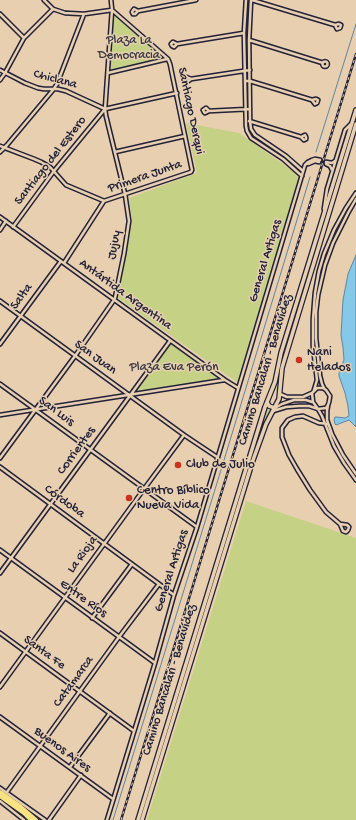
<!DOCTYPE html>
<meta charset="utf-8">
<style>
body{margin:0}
canvas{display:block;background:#e7cfaf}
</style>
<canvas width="356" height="820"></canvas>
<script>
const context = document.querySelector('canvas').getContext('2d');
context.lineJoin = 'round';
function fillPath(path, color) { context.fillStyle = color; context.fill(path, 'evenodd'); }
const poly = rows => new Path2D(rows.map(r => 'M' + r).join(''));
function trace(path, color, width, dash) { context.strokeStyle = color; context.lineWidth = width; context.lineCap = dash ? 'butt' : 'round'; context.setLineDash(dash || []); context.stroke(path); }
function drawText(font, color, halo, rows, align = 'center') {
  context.font = font + ' "Gochi Hand",sans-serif'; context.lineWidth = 3; context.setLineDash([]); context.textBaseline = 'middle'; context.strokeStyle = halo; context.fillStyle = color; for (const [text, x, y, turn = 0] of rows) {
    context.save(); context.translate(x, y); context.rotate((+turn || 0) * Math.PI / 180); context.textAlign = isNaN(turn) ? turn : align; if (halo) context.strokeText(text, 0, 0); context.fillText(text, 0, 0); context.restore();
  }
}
fillPath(poly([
 [114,15,116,15,163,56,164,58,163,59,114,70,111,69,110,67,113,16],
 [356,114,356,118,283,358,281,367,278,391,274,390,281,357],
 [186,123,239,133,300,176,241,385,118,298,132,219,129,198,197,173],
 [170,341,225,380,129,395],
 [268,408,271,410,266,419,261,430,249,466,140,820,139,820,248,466,267,409],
 [246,501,356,538,356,820,147,820]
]), '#c5d185');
const water = poly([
 [356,255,356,427,349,420,336,425,335,424,334,420,335,417,337,417,345,418,349,416,348,406,345,393,339,376,339,373,344,360,343,347,341,335,343,300,348,274,356,255]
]);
fillPath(water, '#86c8e7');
trace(water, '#5e86a2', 1);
trace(poly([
 [316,152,356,24],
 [113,820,221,470,310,177]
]), '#5e86a2', 1);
const street = poly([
 [246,0,244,33,246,126,247,131,251,138,283,159,302,176],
 [251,0,249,40,250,121,251,129,255,135,286,156,303,171],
 [252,0,335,25,339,24,341,25,340,28,337,29,335,25],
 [138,11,135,14,133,14,132,12,134,9,138,11,196,0],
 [0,14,24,38],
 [249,40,323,63],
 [177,44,174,47,172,46,171,44,173,42,177,44,244,33],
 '322.5 64a2.5 2.5 0 1 1 5 0a2.5 2.5 0 1 1-5 0Z',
 [0,70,25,83,38,88,44,89,58,89,66,91,105,109,177,93],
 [108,73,167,59],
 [191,79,186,77,185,79,186,82,187,82,191,79,250,70],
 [0,80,5,73,24,38,53,9],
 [246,81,250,81,312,100,316,99,318,100,317,103,315,104,312,100],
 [209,111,206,108,203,110,204,112,205,113,209,111,250,109],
 [249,121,301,137,305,135,306,137,306,139,304,140,301,137],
 [0,146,34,159,41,162,50,167,66,185,104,201,191,172,192,170,170,64,168,59,112,10,84,14,65,13,53,9,44,0],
 [0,152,7,145,53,90,57,84,84,14],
 [115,152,185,136],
 [326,162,332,163,335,161],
 [308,164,315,161,319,162],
 [326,164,330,166,332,170],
 [324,209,327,189,345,130,351,124],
 [0,217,225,380,238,388],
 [13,227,54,171,105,109],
 [0,230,6,221],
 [64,263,104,201],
 [0,301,184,435,217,457],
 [0,344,61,261],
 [0,384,197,527],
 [317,388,323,388,326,390,330,396,329,402,328,405,326,408,318,409,313,402,312,393,317,388],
 [324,388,322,384,320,376,316,338,316,312,318,295,325,265,333,243,348,213,356,199],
 [314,390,317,380,313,346,313,319,315,293,319,271,324,254,334,230,346,208,356,193],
 [280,394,287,397,303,397,312,393],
 [328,405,327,411,327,420,332,434,343,455,356,474],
 [275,408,282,404,294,400,306,400,312,402],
 [273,411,286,407,299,406,309,406,318,409,322,416,334,446,344,463,356,480],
 [0,415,224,380],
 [328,424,319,423,303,416,295,417,288,420,282,428,282,437,289,455,297,469,310,490,326,512,340,524,343,531,346,532,348,530,349,527,347,525,340,524],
 [0,458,75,356,114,300,115,298,124,254,129,221,125,194,106,116,105,109,112,10,111,0],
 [0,467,174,595],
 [0,550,155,663],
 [0,573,170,341],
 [92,618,132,564],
 [0,633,134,731],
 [0,687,144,489,184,435],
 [0,717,113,799],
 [70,767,110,713],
 [0,788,45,820],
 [7,792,119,637,159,584],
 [0,801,24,820],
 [49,820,81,775],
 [107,820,155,663,174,595,197,527,305,165,308,162,312,160,315,159,320,160]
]);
const secondary = poly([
 [267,402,269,406,275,408],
 [138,820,265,407,275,382,281,353,356,110],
 [142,820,252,463,266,424,279,399,282,368,285,358,356,124]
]);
const primary = poly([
 [0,792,21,807,36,820],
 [0,796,24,813,31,820]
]);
trace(street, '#22223b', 5.5);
trace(secondary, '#22223b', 6);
trace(primary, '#22223b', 7);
trace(street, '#e7cfaf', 2.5);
trace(secondary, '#e7cfaf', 3.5);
trace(primary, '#f8e281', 4);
const rail = poly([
 [121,820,356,54]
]);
trace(rail, '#22223b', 2.5);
trace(rail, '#e7cfaf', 1, [3]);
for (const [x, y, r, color] of [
 [299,360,4,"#c8321e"],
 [178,465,4,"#c8321e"],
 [129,498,4,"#c8321e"]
]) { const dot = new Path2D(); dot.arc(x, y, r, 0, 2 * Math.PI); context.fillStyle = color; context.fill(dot); trace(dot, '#e7cfaf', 1.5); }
drawText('13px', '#3a3c46', '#e7cfaf', [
 ["Plaza La",129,41],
 ["Democracia",129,56],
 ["Plaza Eva Perón",174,368]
]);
drawText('13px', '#22223b', '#e7cfaf', [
 ["Chiclana",55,80,15],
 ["Santiago Derqui",190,111,78],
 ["Santiago del Estero",51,161,-52],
 ["Primera Junta",145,177,-19],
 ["Jujuy",115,245,-80],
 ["General Artigas",266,261,-73],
 ["Antártida Argentina",125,295,36],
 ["Salta",22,297,-54],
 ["San Juan",95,358,36],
 ["Camino Bancalari - Benavídez",266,370,-73],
 ["San Luis",56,412,36],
 ["Corrientes",77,451,-54],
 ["Córdoba",64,502,36],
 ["La Rioja",83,555,-54],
 ["General Artigas",172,571,-72],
 ["Entre Ríos",83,599,36],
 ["Santa Fe",44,653,36],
 ["Camino Bancalari - Benavídez",170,680,-73],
 ["Catamarca",74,682,-54],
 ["Buenos Aires",62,750,36]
]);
drawText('13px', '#22223b', '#e7cfaf', [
 ["Nani",307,353],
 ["Helados",307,368],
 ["Club de Julio",186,465],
 ["Centro Bíblico",137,491],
 ["Nueva Vida",137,506]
], 'left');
</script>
